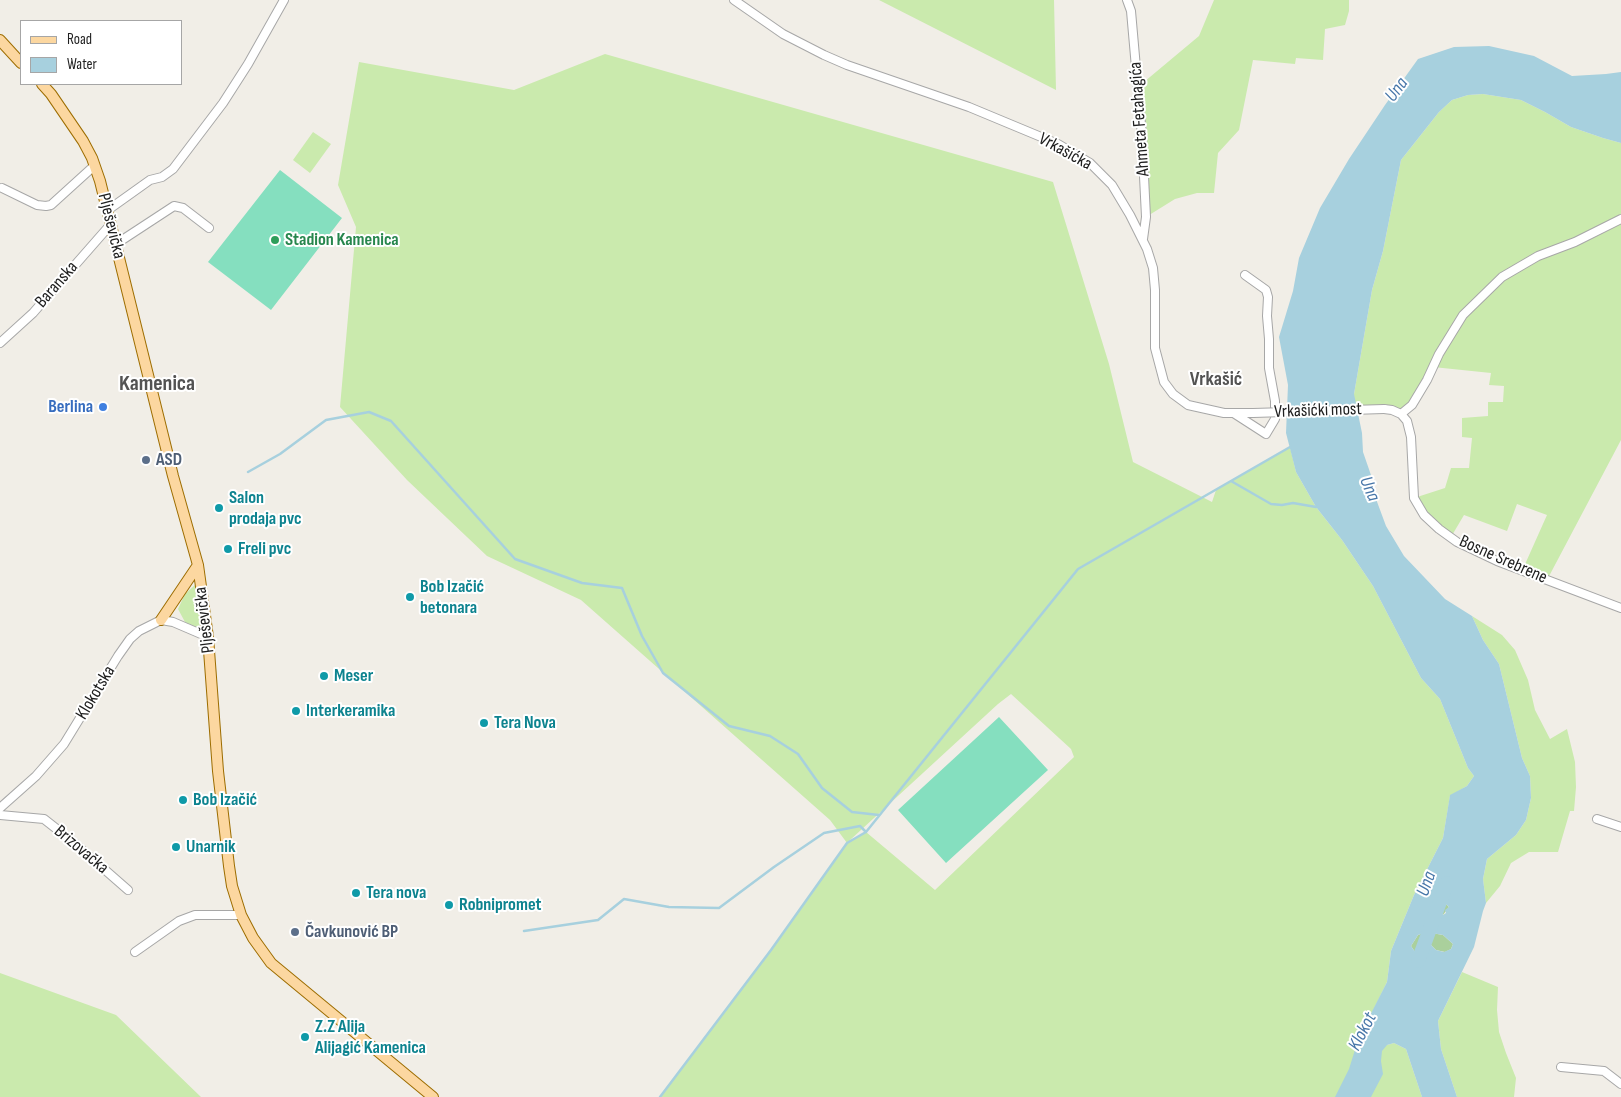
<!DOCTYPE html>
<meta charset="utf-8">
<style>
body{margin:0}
#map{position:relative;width:1621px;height:1097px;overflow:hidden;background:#f1eee7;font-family:"Sofia Sans Condensed",sans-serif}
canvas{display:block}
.legend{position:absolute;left:20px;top:20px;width:162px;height:65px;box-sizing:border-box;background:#fff;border:1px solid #a6a6a6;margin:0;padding:6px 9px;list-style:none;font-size:15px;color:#202020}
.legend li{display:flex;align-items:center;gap:10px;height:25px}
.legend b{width:25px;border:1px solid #a6a6a6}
</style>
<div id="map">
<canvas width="1621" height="1097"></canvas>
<ul class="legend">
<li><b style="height:6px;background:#fcd7a0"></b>Road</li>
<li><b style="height:14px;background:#a7d0de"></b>Water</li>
</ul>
</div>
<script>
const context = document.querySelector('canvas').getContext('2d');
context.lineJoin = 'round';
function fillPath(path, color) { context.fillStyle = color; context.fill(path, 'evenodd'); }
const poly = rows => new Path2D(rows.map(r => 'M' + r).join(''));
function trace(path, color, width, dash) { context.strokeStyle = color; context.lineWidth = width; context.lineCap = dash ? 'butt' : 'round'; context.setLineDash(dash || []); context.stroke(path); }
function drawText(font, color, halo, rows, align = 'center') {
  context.font = font + ' "Sofia Sans Condensed",sans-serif'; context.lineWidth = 4; context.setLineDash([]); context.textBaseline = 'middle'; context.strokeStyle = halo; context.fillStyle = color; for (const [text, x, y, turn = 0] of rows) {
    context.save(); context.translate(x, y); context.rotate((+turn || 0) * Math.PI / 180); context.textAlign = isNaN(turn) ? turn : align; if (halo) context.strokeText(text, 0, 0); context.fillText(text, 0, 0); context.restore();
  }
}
fillPath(poly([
 [879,0,1054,0,1056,90],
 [1214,0,1349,0,1349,11,1345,25,1325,29,1323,60,1296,58,1295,64,1253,60,1239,130,1218,153,1214,193,1197,193,1175,199,1146,217,1138,87,1199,36],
 [605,54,1053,182,1109,364,1133,462,1212,502,1216,490,1290,447,1296,472,1316,507,1342,540,1373,586,1421,678,1440,699,1468,768,1474,776,1467,786,1450,796,1443,838,1414,895,1391,951,1387,982,1360,1037,1387,1045,1394,1043,1406,1049,1422,1097,660,1097,771,950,847,843,830,820,581,600,487,556,407,480,340,407,356,227,338,185,359,62,514,90],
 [1011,694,1071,749,1074,757,935,890,866,832,849,841,998,704],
 [1483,94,1521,100,1545,112,1571,127,1603,138,1621,143,1621,440,1547,580,1522,571,1547,515,1517,504,1507,531,1464,515,1451,537,1439,529,1414,498,1445,488,1451,468,1469,468,1472,438,1462,437,1462,418,1488,416,1488,402,1503,402,1504,386,1489,385,1491,373,1433,367,1401,414,1354,410,1354,394,1372,290,1383,251,1401,160,1439,112,1452,100,1468,95],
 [313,132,331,144,310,173,293,160],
 [195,585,202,632,185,622,178,609,185,594],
 [1472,616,1502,635,1515,650,1528,680,1535,710,1550,739,1567,729,1575,762,1576,787,1574,811,1570,811,1558,852,1529,852,1511,863,1500,886,1486,903,1483,879,1487,859,1516,835,1526,820,1531,798,1530,776,1522,758,1499,664,1483,640],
 [1462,972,1498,987,1497,1010,1499,1032,1506,1053,1516,1078,1514,1097,1457,1097,1441,1049,1438,1021],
 [0,973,116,1015,201,1097,0,1097]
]), '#caeaad');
fillPath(poly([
 [1440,898,1449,907,1443,915,1436,905,1437,900],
 [1426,932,1443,935,1453,944,1451,949,1445,952,1436,950,1431,945,1422,946,1415,952,1411,946,1418,935]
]), '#aad09c');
fillPath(poly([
 [280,170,342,218,271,310,208,262],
 [999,717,1048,770,946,863,898,810]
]), '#85dfbf');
fillPath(poly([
 [1489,46,1534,56,1572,76,1606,74,1621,72,1621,143,1603,138,1571,127,1545,112,1521,100,1483,94,1468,95,1452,100,1439,112,1401,160,1383,251,1372,290,1354,394,1362,433,1363,452,1372,478,1376,499,1386,526,1404,556,1445,599,1472,616,1483,640,1499,664,1522,758,1530,776,1531,798,1526,820,1516,835,1487,859,1483,879,1486,903,1483,911,1474,947,1438,1021,1441,1049,1457,1097,1422,1097,1406,1049,1394,1043,1387,1045,1382,1051,1381,1061,1383,1074,1371,1097,1335,1097,1349,1069,1359,1037,1387,982,1391,951,1414,895,1443,838,1450,795,1467,786,1474,776,1468,768,1440,699,1421,678,1373,586,1342,540,1316,507,1296,472,1286,433,1288,385,1279,337,1293,291,1299,258,1320,208,1349,159,1385,105,1418,59,1454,47],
 [1440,898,1449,907,1445,910,1446,913,1443,915,1436,905,1437,900],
 [1426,932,1443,935,1453,944,1451,949,1444,952,1436,950,1431,945,1427,945,1424,943,1421,943,1422,946,1415,952,1411,946,1418,935]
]), '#a7d0de');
trace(poly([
 [248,472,280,454,326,420,369,412,391,421,515,559,582,583,622,588,642,636,663,673,729,726,770,736,798,754,822,788,852,812,879,815],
 [1231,481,1271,504,1282,505,1293,503,1316,507],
 [524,931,598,920,624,899,669,907,719,908,774,867,824,833,860,826,866,832],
 [660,1097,771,950,847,843,866,832,1078,569,1290,447]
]), '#a7d0de', 2.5);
trace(poly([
 [1418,961,1447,883]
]), '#a7d0de', 14);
const minor = poly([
 [734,0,783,34,824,55,847,65,969,107,1058,144,1090,163,1112,185,1130,215,1147,249,1153,268,1155,290,1155,348,1164,382,1173,394,1188,405,1224,413,1253,413],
 [1127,0,1131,11,1142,136,1146,217,1143,239],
 [2,188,37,205,46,206,51,205,94,166],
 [108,210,150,180,162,177,173,169,223,103,248,64,284,0],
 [116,244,174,206,183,208,209,228],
 [0,343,33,313,111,224],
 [1384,409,1392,410,1401,414,1407,421,1411,437,1414,498,1424,515,1439,529,1457,542,1497,561,1621,608],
 [1235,414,1266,434,1275,419,1275,401,1269,368,1269,339,1267,316,1268,297,1266,290,1245,275],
 [1401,414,1412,405,1427,380,1439,354,1463,315,1502,277,1538,256,1575,242,1621,219],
 [0,808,36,776,64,744,118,656,130,639,139,631,161,620,173,622,208,637],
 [0,815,44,819,72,841,128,890],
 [1597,819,1621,827],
 [135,952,179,921,195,915,241,915],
 [1561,1067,1604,1071,1621,1084]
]);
const major = poly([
 [0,40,21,63],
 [42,84,51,94,83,141,92,158,100,181,173,476,198,565,208,637,218,771,229,866,232,886,241,915,253,938,271,963,433,1097],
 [161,620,198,565]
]);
trace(minor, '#a7a7a7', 10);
trace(major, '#9d6d00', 12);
trace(minor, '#fff', 8);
trace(major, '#fcd7a0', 10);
const minorBridge = poly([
 [1253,413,1384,409]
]);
trace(minorBridge, '#a7a7a7', 10, []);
trace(minorBridge, '#fff', 8);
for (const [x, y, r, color] of [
 [275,240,5,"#2e9e5b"],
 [103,407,5,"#3f7fe0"],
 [146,460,5,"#5c6f8a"],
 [219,508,5,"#0f9aa8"],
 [228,549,5,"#0f9aa8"],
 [410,597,5,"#0f9aa8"],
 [324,676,5,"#0f9aa8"],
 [296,711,5,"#0f9aa8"],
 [484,723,5,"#0f9aa8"],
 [183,800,5,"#0f9aa8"],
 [176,847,5,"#0f9aa8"],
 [356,893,5,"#0f9aa8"],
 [449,905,5,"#0f9aa8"],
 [295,932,5,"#5c6f8a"],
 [305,1037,5,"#0f9aa8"]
]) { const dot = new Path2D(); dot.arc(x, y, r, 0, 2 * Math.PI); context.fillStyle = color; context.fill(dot); trace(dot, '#fff', 2); }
drawText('18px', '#202020', '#fff', [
 ["Ahmeta Fetahagića",1140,119,-94],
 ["Vrkašićka",1065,152,29],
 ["Plješevička",111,226,76],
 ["Baranska",57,285,-49],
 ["Vrkašićki most",1318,411,-2],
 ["Bosne Srebrene",1503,560,24],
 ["Plješevička",205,620,-97],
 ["Klokotska",96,693,-59],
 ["Brizovačka",81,850,40]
]);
drawText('bold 18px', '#27864d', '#fff', [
 ["Stadion Kamenica",285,240]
], 'left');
drawText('bold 18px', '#366cbe', '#fff', [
 ["Berlina",93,407]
], 'right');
drawText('bold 18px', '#4e5e75', '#fff', [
 ["ASD",156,460],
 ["Čavkunović BP",305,932]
], 'left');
drawText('bold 18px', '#0d838f', '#fff', [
 ["Salon",229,498],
 ["prodaja pvc",229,519],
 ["Freli pvc",238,549],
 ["Bob Izačić",420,587],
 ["betonara",420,608],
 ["Meser",334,676],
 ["Interkeramika",306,711],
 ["Tera Nova",494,723],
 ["Bob Izačić",193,800],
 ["Unarnik",186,847],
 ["Tera nova",366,893],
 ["Robnipromet",459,905],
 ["Z.Z Alija",315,1027],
 ["Alijagić Kamenica",315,1048]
], 'left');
drawText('italic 19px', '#4877a9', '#fff', [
 ["Una",1397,90,-54],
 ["Una",1369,489,67],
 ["Una",1427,884,-70],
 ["Klokot",1363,1032,-63]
]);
drawText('bold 20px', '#535353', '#fff', [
 ["Vrkašić",1216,380]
]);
drawText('bold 22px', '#535353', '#fff', [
 ["Kamenica",157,384]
]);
</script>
